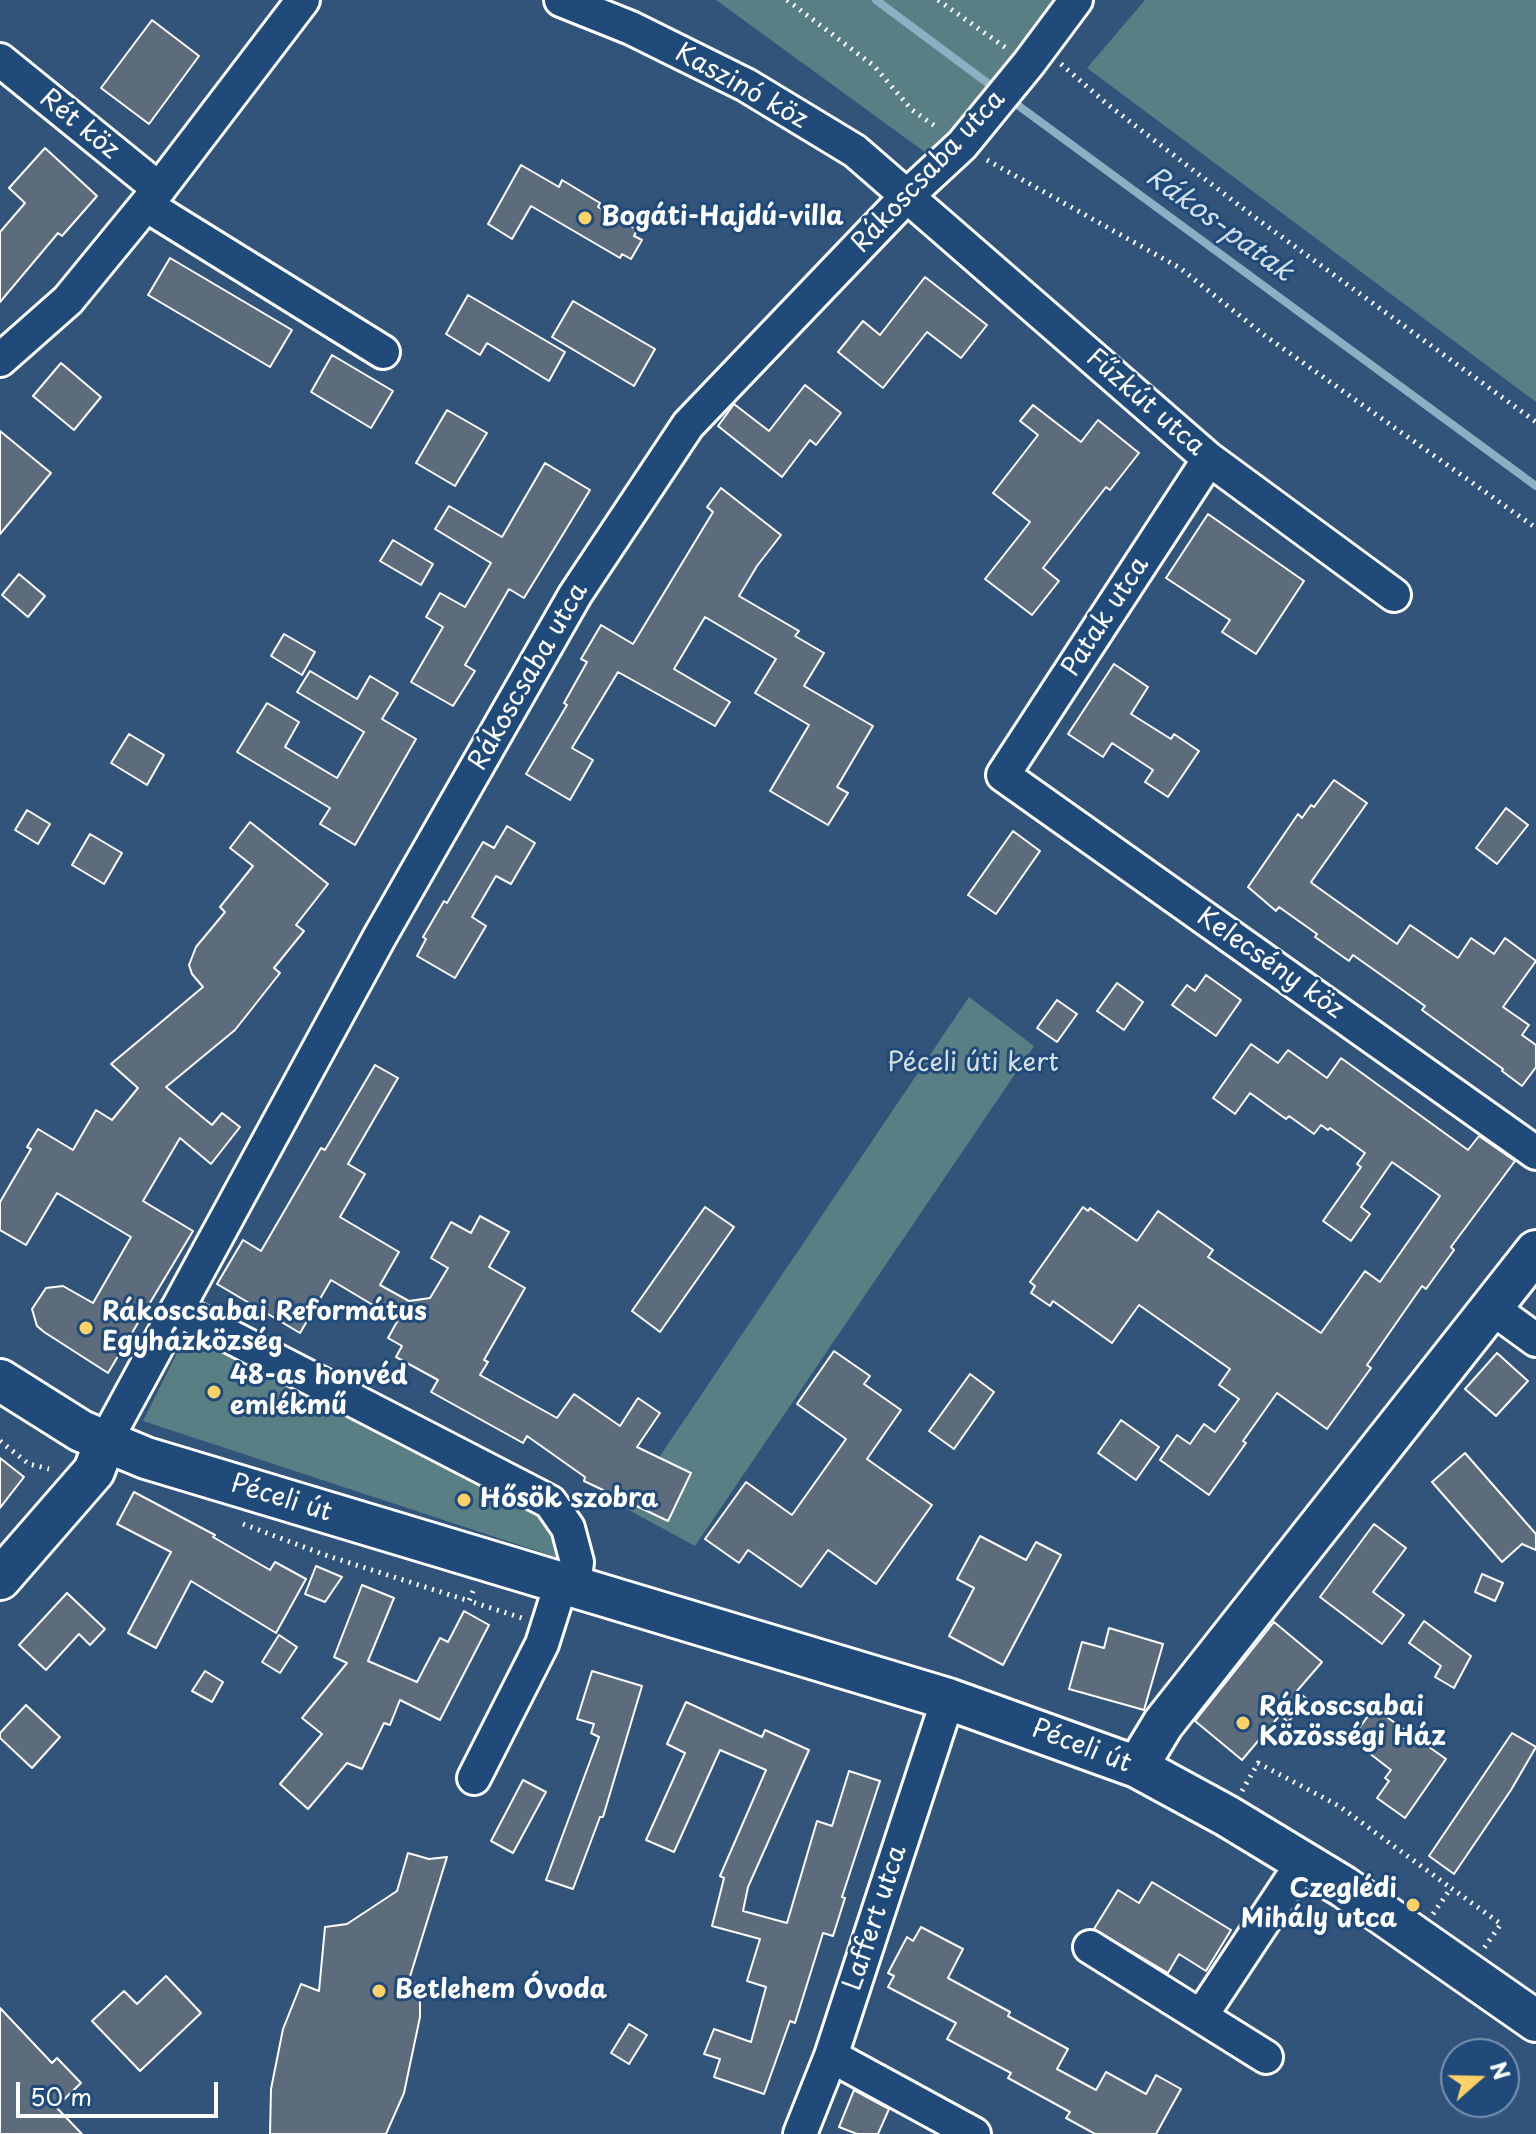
<!DOCTYPE html>
<meta charset="utf-8">
<style>
body{margin:0}
#map{position:relative;width:1536px;height:2134px;overflow:hidden;background:#32547b;font-family:"Playpen Sans",sans-serif}
canvas{display:block}
.north{position:absolute;left:1440px;top:2038px;width:80px;height:80px;box-sizing:border-box;background:#1f4a7a;border:2px solid #7992af;border-radius:50%;rotate:70deg;font-size:22px;font-weight:700;line-height:32px;text-align:center;color:#fff}
.north::after{content:'';display:block;margin:auto;width:28px;height:36px;background:#ffd166;clip-path:polygon(50% 0,100% 100%,50% 72%,0 100%)}
.scale{position:absolute;left:16px;top:2082px;width:202px;height:36px;box-sizing:border-box;border:4px solid #fff;border-top:0;padding-left:10px;font-size:24px;line-height:28px;white-space:nowrap;color:#fff;-webkit-text-stroke:6px #1f4a7a;paint-order:stroke}
</style>
<div id="map">
<canvas width="1536" height="2134"></canvas>
<div class="north">N</div>
<div class="scale">50 m</div>
</div>
<script>
const context = document.querySelector('canvas').getContext('2d');
context.lineJoin = 'round';
function fillPath(path, color) { context.fillStyle = color; context.fill(path, 'evenodd'); }
const poly = rows => new Path2D(rows.map(r => 'M' + r).join(''));
function trace(path, color, width, dash) { context.strokeStyle = color; context.lineWidth = width; context.lineCap = dash ? 'butt' : 'round'; context.setLineDash(dash || []); context.stroke(path); }
function drawText(font, color, halo, rows, align = 'center') {
  context.font = font + ' "Playpen Sans",sans-serif'; context.lineWidth = 6; context.setLineDash([]); context.textBaseline = 'middle'; context.strokeStyle = halo; context.fillStyle = color; for (const [text, x, y, turn = 0] of rows) {
    context.save(); context.translate(x, y); context.rotate((+turn || 0) * Math.PI / 180); context.textAlign = isNaN(turn) ? turn : align; if (halo) context.strokeText(text, 0, 0); context.fillText(text, 0, 0); context.restore();
  }
}
fillPath(poly([
 [716,0,1065,0,933,158],
 [1145,0,1536,0,1536,402,1087,68],
 [969,997,1034,1046,695,1546,625,1508],
 [189,1329,542,1514,556,1533,556,1557,143,1421]
]), '#597e84');
trace(poly([
 [876,0,997,90],
 [1008,98,1536,486]
]), '#8dafc4', 8);
const building = poly([
 [152,20,199,56,149,124,101,88,152,20],
 [45,148,97,196,62,236,58,233,0,302,0,232,25,203,9,188,45,148],
 [521,165,559,187,562,180,600,203,598,207,637,230,634,236,642,240,631,259,622,254,620,258,531,206,512,239,488,224,521,165],
 [170,258,292,330,270,367,148,295,170,258],
 [925,277,987,325,961,358,927,332,883,388,838,352,863,321,880,335,925,277],
 [468,295,565,352,549,381,487,343,480,355,446,334,468,295],
 [573,301,655,349,634,386,552,337,573,301],
 [332,355,393,391,371,428,311,392,332,355],
 [61,363,101,397,74,430,33,396,61,363],
 [805,385,841,413,816,445,810,440,782,477,718,426,734,404,769,431,805,385],
 [1033,405,1081,442,1098,420,1139,453,1110,490,1106,487,1043,568,1059,581,1032,615,985,579,1030,522,993,493,1038,435,1020,421,1033,405],
 [447,410,487,433,455,486,416,463,447,410],
 [0,431,51,473,0,534,0,431],
 [545,463,590,490,524,598,509,589,465,665,475,671,453,706,411,682,443,627,426,617,440,593,465,607,491,563,435,529,449,506,502,537,545,463],
 [721,488,781,535,757,566,739,596,799,631,795,636,824,653,804,686,873,726,837,787,848,793,828,825,770,791,809,725,755,693,776,659,705,617,674,669,730,702,715,726,618,672,572,748,593,760,570,800,526,774,567,705,564,703,587,662,581,659,601,625,633,644,713,512,707,507,721,488],
 [1208,514,1304,581,1256,654,1222,632,1230,620,1166,578,1208,514],
 [393,540,433,564,421,585,380,561,393,540],
 [19,574,45,596,28,617,2,595,19,574],
 [284,634,315,652,302,675,271,656,284,634],
 [1114,664,1148,687,1131,714,1171,739,1174,734,1199,751,1168,797,1145,782,1153,770,1112,743,1103,757,1068,734,1114,664],
 [310,671,357,699,370,676,398,693,382,719,416,739,355,845,320,824,330,808,237,752,267,703,299,722,285,747,337,778,364,732,297,692,310,671],
 [129,734,164,755,147,785,111,763,129,734],
 [1334,780,1367,803,1311,882,1313,884,1397,944,1410,925,1458,958,1471,938,1494,954,1505,938,1536,961,1503,1007,1529,1025,1522,1035,1536,1045,1536,1067,1522,1086,1502,1071,1503,1069,1422,1010,1425,1006,1353,955,1349,961,1315,937,1317,934,1279,907,1276,911,1248,887,1298,814,1302,818,1311,805,1314,807,1334,780],
 [1506,808,1528,825,1497,864,1476,848,1506,808],
 [27,810,50,824,38,844,15,830,27,810],
 [250,822,328,884,296,925,304,931,274,968,280,973,235,1030,166,1087,212,1125,222,1113,240,1127,211,1164,180,1138,143,1201,193,1231,108,1373,44,1332,37,1326,32,1309,46,1288,63,1286,93,1303,131,1237,57,1193,26,1245,0,1230,0,1202,31,1149,27,1147,38,1129,73,1150,96,1110,112,1120,138,1088,111,1064,203,987,192,974,189,965,196,947,225,912,220,907,253,866,230,848,250,822],
 [507,826,535,843,511,884,496,876,472,917,486,926,455,978,417,956,426,939,423,937,444,901,447,903,483,842,494,848,507,826],
 [1013,831,1040,851,996,914,968,895,1013,831],
 [90,834,122,853,104,884,72,865,90,834],
 [1206,975,1241,1000,1216,1036,1172,1005,1187,985,1195,991,1206,975],
 [1117,983,1143,1002,1124,1030,1097,1011,1117,983],
 [1057,1000,1077,1014,1057,1042,1037,1028,1057,1000],
 [1251,1044,1278,1063,1288,1050,1327,1078,1341,1058,1468,1150,1479,1136,1515,1161,1451,1247,1454,1250,1426,1289,1422,1286,1367,1365,1371,1368,1327,1429,1277,1393,1243,1441,1246,1443,1209,1495,1160,1460,1177,1435,1190,1444,1204,1424,1215,1432,1239,1399,1219,1385,1230,1369,1139,1305,1112,1343,1053,1301,1050,1306,1031,1293,1035,1286,1030,1282,1083,1207,1088,1211,1090,1208,1137,1241,1158,1211,1213,1250,1208,1257,1321,1333,1365,1271,1380,1282,1440,1196,1392,1162,1361,1207,1370,1214,1351,1241,1323,1221,1361,1167,1357,1164,1365,1153,1330,1128,1328,1130,1321,1125,1314,1134,1289,1116,1286,1119,1250,1093,1235,1114,1213,1098,1251,1044],
 [375,1065,398,1078,348,1164,365,1174,340,1217,399,1252,380,1285,409,1301,430,1298,448,1268,431,1258,451,1222,471,1233,480,1216,509,1232,489,1267,525,1288,484,1360,488,1362,480,1375,557,1418,574,1394,620,1426,638,1398,660,1413,637,1447,691,1473,668,1521,584,1481,585,1477,527,1436,523,1443,431,1392,438,1380,396,1357,402,1346,388,1338,398,1320,331,1280,300,1333,217,1284,243,1240,261,1251,321,1148,325,1150,375,1065],
 [705,1207,734,1227,660,1332,632,1311,705,1207],
 [834,1351,870,1376,864,1384,901,1410,867,1459,932,1505,876,1584,828,1550,801,1587,748,1550,739,1563,705,1539,746,1482,792,1515,846,1439,797,1404,834,1351],
 [1497,1353,1528,1381,1496,1416,1465,1389,1497,1353],
 [970,1374,994,1392,954,1449,929,1431,970,1374],
 [1121,1420,1159,1447,1136,1480,1098,1453,1121,1420],
 [1465,1453,1536,1534,1536,1550,1522,1544,1502,1562,1432,1482,1465,1453],
 [0,1458,24,1477,0,1508,0,1458],
 [134,1492,215,1535,213,1537,270,1570,275,1562,306,1579,276,1633,191,1581,156,1648,128,1633,171,1552,117,1524,134,1492],
 [1374,1524,1406,1548,1373,1592,1404,1615,1382,1644,1320,1597,1374,1524],
 [980,1536,1026,1560,1036,1542,1061,1555,1003,1665,949,1636,974,1588,957,1579,980,1536],
 [316,1566,342,1577,325,1602,305,1594,316,1566],
 [1482,1574,1503,1583,1495,1601,1475,1592,1482,1574],
 [362,1585,394,1598,368,1661,417,1682,440,1638,448,1642,464,1611,489,1625,440,1720,400,1700,390,1725,384,1723,362,1769,347,1763,308,1809,280,1784,322,1734,302,1718,347,1663,334,1657,362,1585],
 [67,1593,105,1629,90,1645,79,1634,46,1670,19,1645,67,1593],
 [1424,1621,1471,1656,1454,1688,1435,1677,1441,1666,1409,1643,1424,1621],
 [1274,1622,1322,1662,1297,1691,1307,1699,1288,1722,1280,1715,1242,1760,1195,1721,1274,1622],
 [1109,1628,1163,1644,1144,1710,1069,1689,1082,1642,1104,1648,1109,1628],
 [279,1635,297,1647,280,1673,262,1662,279,1635],
 [205,1671,223,1682,212,1702,192,1691,205,1671],
 [592,1671,642,1686,603,1817,600,1817,573,1889,546,1880,599,1737,591,1733,594,1724,577,1719,592,1671],
 [686,1702,762,1737,765,1730,809,1750,748,1887,743,1911,787,1923,817,1821,832,1826,849,1771,880,1781,842,1897,845,1898,833,1936,823,1933,795,2023,790,2021,764,2094,714,2077,720,2059,704,2054,714,2029,751,2042,766,1987,747,1981,760,1939,712,1926,724,1878,720,1876,766,1770,720,1750,674,1852,646,1840,685,1753,667,1744,686,1702],
 [26,1705,60,1737,32,1768,0,1738,0,1733,26,1705],
 [1374,1708,1446,1759,1405,1818,1377,1798,1389,1781,1385,1778,1391,1770,1351,1739,1374,1708],
 [1512,1733,1536,1747,1511,1790,1454,1874,1429,1856,1512,1733],
 [523,1780,546,1792,513,1853,491,1841,523,1780],
 [408,1853,429,1859,447,1857,408,1983,420,1983,420,2017,404,2093,386,2134,270,2134,271,2089,283,2029,301,1984,319,1991,325,1927,347,1924,397,1891,408,1853],
 [1152,1882,1231,1930,1206,1971,1179,1954,1168,1973,1094,1929,1118,1890,1139,1903,1152,1882],
 [921,1927,963,1949,948,1978,1010,2012,1008,2016,1068,2049,1057,2069,1096,2090,1106,2072,1146,2094,1156,2075,1181,2089,1156,2134,1095,2134,1066,2118,1070,2112,1008,2078,1011,2073,947,2039,956,2023,888,1987,894,1976,888,1973,907,1937,913,1941,921,1927],
 [166,1976,201,2013,140,2071,92,2021,124,1991,137,2004,166,1976],
 [0,2008,52,2063,57,2058,81,2083,56,2107,82,2134,0,2134,0,2008],
 [629,2024,647,2035,629,2064,611,2053,629,2024],
 [854,2090,889,2109,878,2134,857,2134,839,2127,854,2090]
]);
fillPath(building, '#5d6c7d');
trace(building, '#fff', 2);
const minor = poly([
 [561,0,631,28,746,85,855,151,1209,459,1394,595],
 [0,60,159,189],
 [146,205,383,352],
 [0,360,68,300,159,189,303,0],
 [1209,459,1003,775,1536,1153],
 [1492,1308,1536,1340],
 [177,1309,550,1502,568,1528,577,1562,574,1588],
 [105,1442,379,938,575,595,688,425,908,195,962,145,1029,63,1076,0],
 [474,1778,542,1644,561,1584],
 [1090,1947,1266,2057],
 [1201,2016,1303,1862],
 [831,2056,974,2134],
 [800,2134,831,2056,948,1699]
]);
const major = poly([
 [0,1380,81,1431,146,1458,948,1699,1137,1767,1227,1816,1344,1887,1536,2021],
 [0,1579,94,1471,105,1442],
 [1137,1767,1163,1724,1536,1251]
]);
trace(minor, '#fff', 38);
trace(major, '#fff', 46);
trace(poly([
 [787,0,874,66,912,110,938,128],
 [938,0,1006,48],
 [1061,64,1107,104,1253,216,1536,422],
 [987,160,1180,268,1264,335,1536,528],
 [0,1441,29,1464,49,1469],
 [243,1524,325,1555,469,1601],
 [473,1591,469,1601,522,1618],
 [1242,1791,1258,1763,1339,1806,1451,1888],
 [1433,1914,1451,1888,1501,1924,1484,1948]
]), '#fff', 5, [2, 6]);
trace(minor, '#1f4a7a', 32);
trace(major, '#1f4a7a', 40);
for (const [x, y, r, color] of [
 [585,218,8,"#ffd166"],
 [86,1328,8,"#ffd166"],
 [214,1392,8,"#ffd166"],
 [464,1500,8,"#ffd166"],
 [1243,1723,8,"#ffd166"],
 [1413,1905,8,"#ffd166"],
 [379,1991,8,"#ffd166"]
]) { const dot = new Path2D(); dot.arc(x, y, r, 0, 2 * Math.PI); context.fillStyle = color; context.fill(dot); trace(dot, '#1f4a7a', 3); }
drawText('26px', '#fff', '#1f4a7a', [
 ["Kaszinó köz",741,87,29],
 ["Rét köz",79,125,39],
 ["Rákoscsaba utca",929,172,-47],
 ["Fűzkút utca",1145,403,41],
 ["Patak utca",1106,617,-57],
 ["Rákoscsaba utca",529,677,-60],
 ["Kelecsény köz",1270,964,35],
 ["Péceli út",281,1499,17],
 ["Péceli út",1081,1747,21],
 ["Laffert utca",876,1918,-72]
]);
drawText('bold 26px', '#fff', '#1f4a7a', [
 ["Bogáti-Hajdú-villa",601,218],
 ["Rákoscsabai Református",102,1313],
 ["Egyházközség",102,1343],
 ["48-as honvéd",230,1377],
 ["emlékmű",230,1407],
 ["Hősök szobra",480,1500],
 ["Rákoscsabai",1259,1708],
 ["Közösségi Ház",1259,1738],
 ["Czeglédi",1397,1890,"right"],
 ["Mihály utca",1397,1920,"right"],
 ["Betlehem Óvoda",395,1991]
], 'left');
drawText('26px', '#d6dfe0', '#1f4a7a', [
 ["Péceli úti kert",973,1064]
]);
drawText('italic 28px', '#d0dee6', '#1f4a7a', [
 ["Rákos-patak",1219,225,36]
]);
</script>
